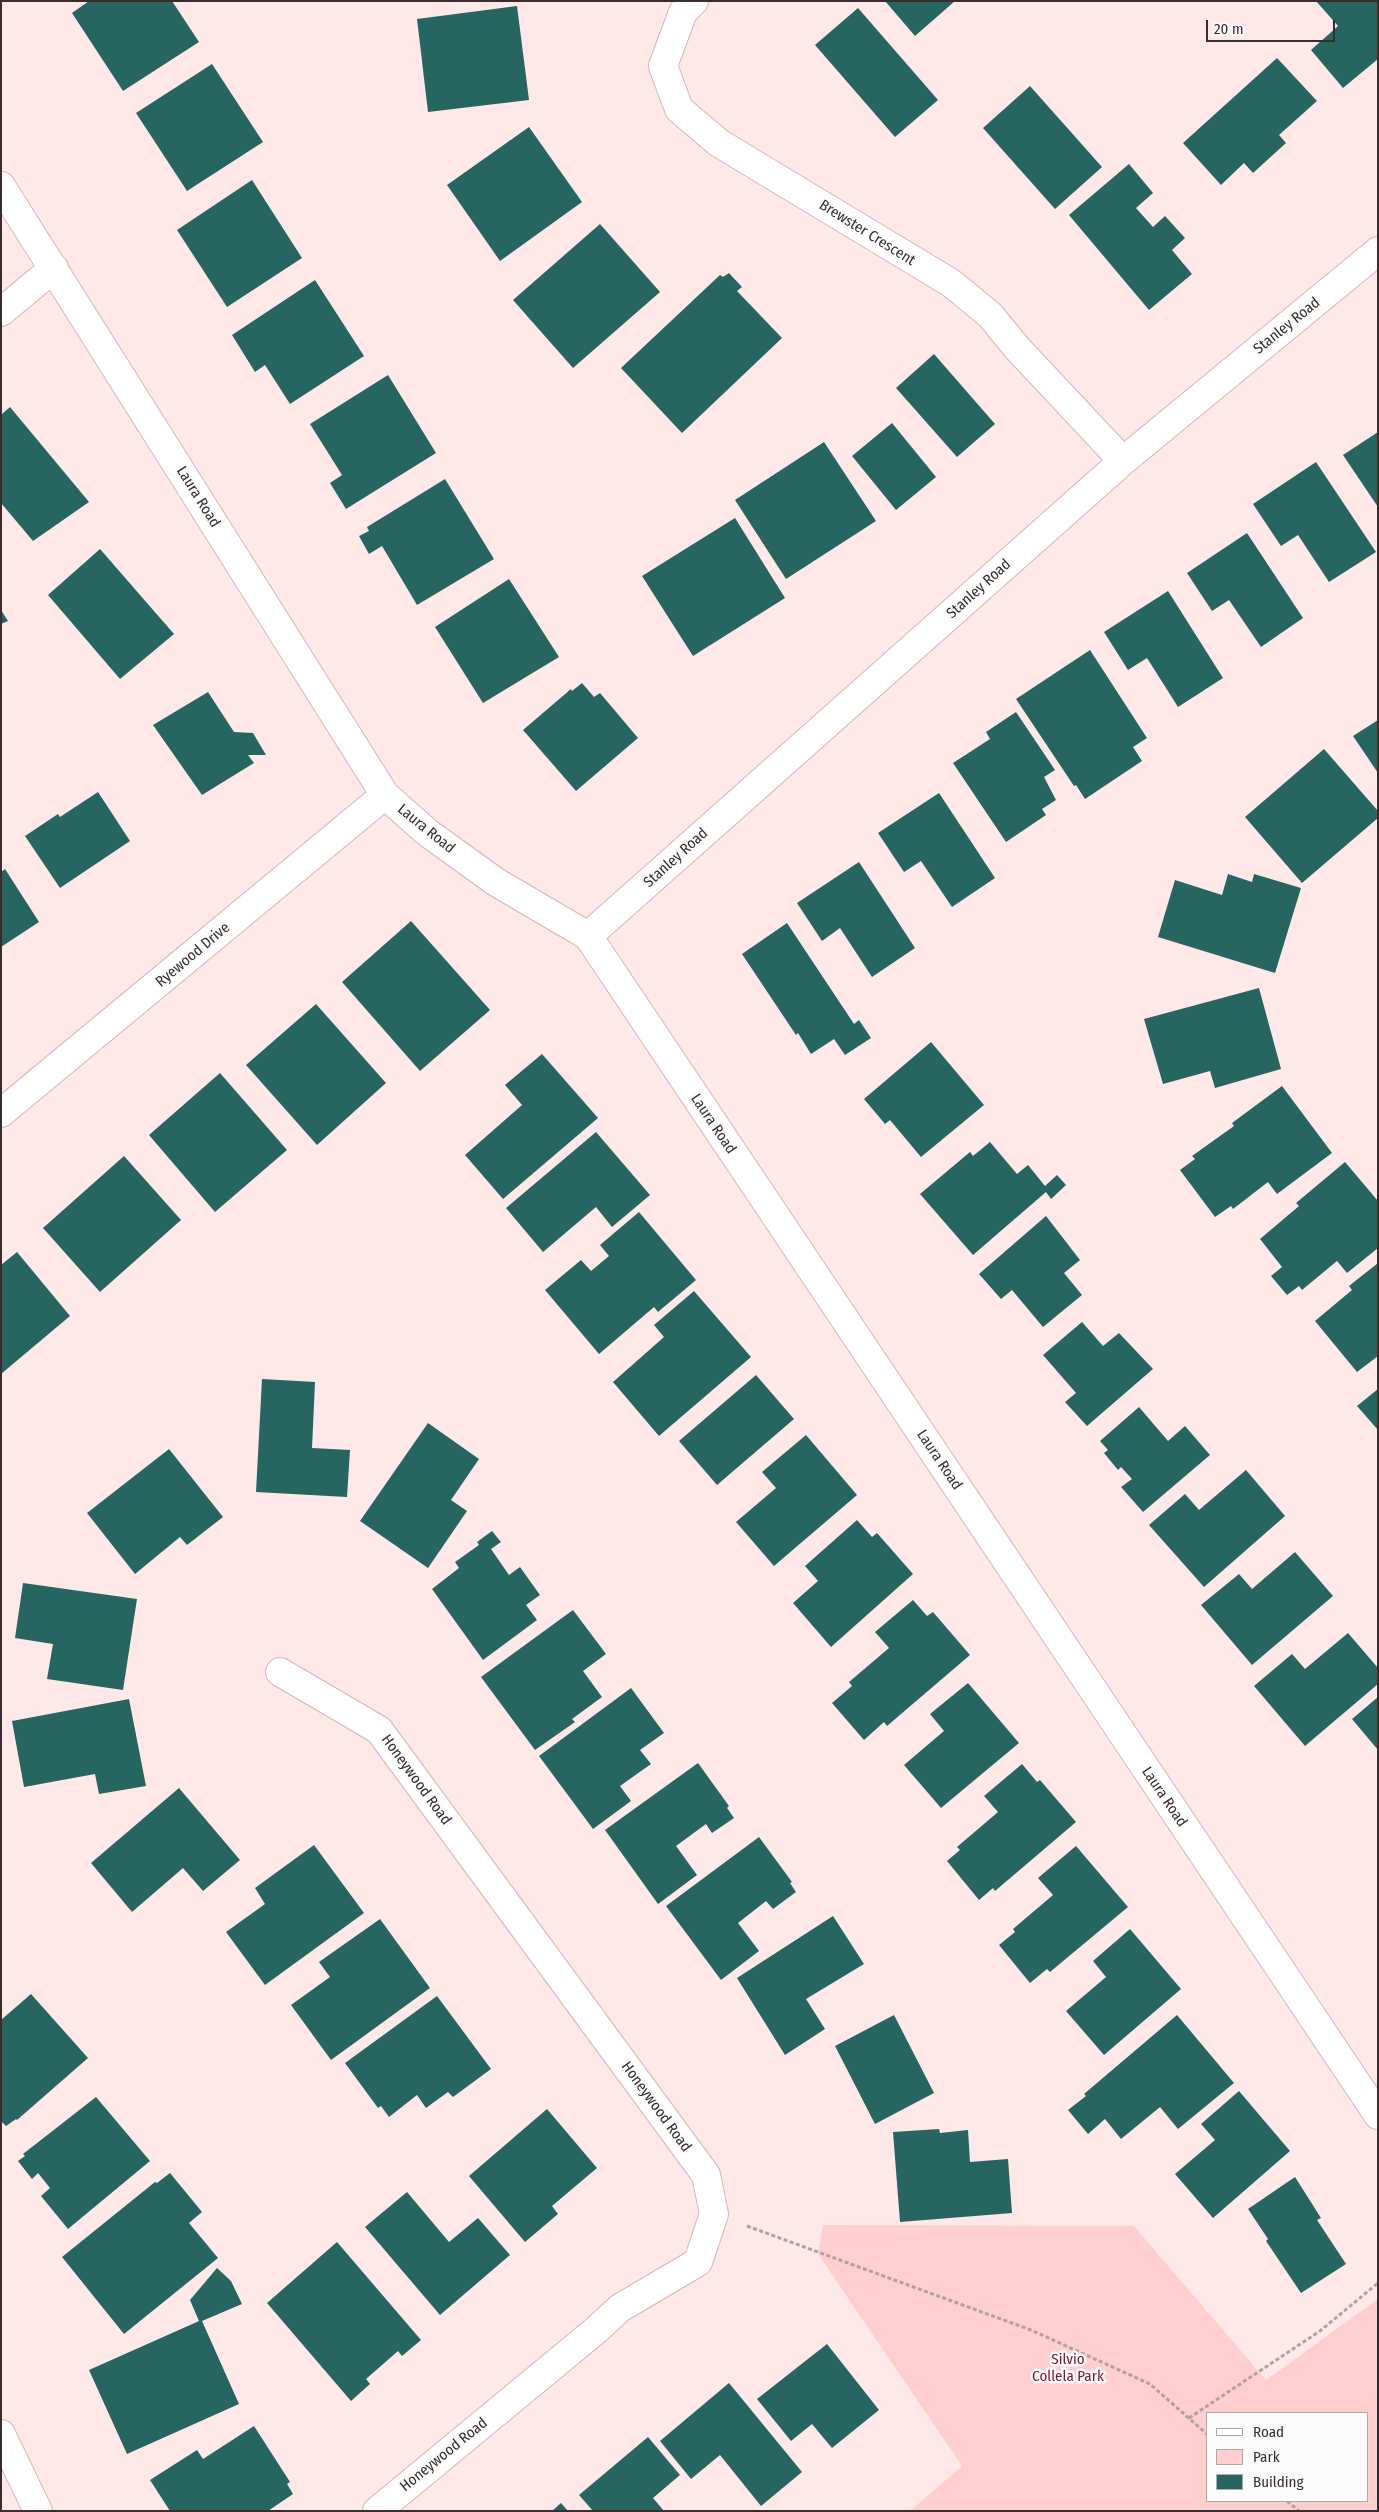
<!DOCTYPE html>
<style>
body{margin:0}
#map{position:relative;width:1379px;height:2512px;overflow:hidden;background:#fee8e8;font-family:"Fira Sans Condensed",sans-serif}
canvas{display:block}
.frame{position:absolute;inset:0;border:2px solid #3a2c2d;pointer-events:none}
.legend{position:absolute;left:1206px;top:2412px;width:162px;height:90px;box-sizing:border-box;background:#fbfbfb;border:1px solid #aea8a9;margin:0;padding:6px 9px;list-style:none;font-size:15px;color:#3a2c2d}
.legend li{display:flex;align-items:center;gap:10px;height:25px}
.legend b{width:25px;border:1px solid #aea8a9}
.scale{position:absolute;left:1206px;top:20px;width:129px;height:22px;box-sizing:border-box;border:2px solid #3a2c2d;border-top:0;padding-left:6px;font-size:15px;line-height:18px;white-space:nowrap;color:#3a2c2d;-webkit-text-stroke:4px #fbfbfb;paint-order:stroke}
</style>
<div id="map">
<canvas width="1379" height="2512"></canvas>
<div class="frame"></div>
<ul class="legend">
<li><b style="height:6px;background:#fff"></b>Road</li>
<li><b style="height:14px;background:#ffcfd0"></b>Park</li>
<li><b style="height:14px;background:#276561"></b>Building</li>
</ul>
<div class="scale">20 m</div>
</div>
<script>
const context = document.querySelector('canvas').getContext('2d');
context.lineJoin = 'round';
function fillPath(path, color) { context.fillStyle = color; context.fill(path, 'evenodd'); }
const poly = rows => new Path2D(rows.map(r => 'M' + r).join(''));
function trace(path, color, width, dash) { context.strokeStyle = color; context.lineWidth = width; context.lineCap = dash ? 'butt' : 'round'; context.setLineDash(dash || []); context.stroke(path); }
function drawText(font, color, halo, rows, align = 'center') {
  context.font = font + ' "Fira Sans Condensed",sans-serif'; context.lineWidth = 5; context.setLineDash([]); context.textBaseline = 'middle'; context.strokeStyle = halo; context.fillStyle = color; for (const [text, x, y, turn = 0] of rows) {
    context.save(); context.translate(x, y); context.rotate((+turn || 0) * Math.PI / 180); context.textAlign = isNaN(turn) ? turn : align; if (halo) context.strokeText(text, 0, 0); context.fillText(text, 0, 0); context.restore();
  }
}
fillPath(poly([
 [823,2225,1134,2226,1266,2380,1378,2299,1378,2511,910,2511,962,2466,818,2254],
 [1208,2413,1368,2413,1368,2501,1208,2501]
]), '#ffcfd0');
fillPath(poly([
 [89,1,172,1,199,42,123,91,72,13],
 [885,1,955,1,915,36],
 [1316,1,1378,1,1378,59,1343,88,1311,50,1338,26],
 [517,6,529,100,428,112,417,19],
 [858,8,938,100,895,137,815,45],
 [1277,58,1317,101,1279,135,1286,143,1253,173,1244,163,1221,185,1183,143],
 [212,64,263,142,187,191,136,113],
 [1030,86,1102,167,1055,209,983,128],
 [529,127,582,202,500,261,447,185],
 [1129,164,1153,193,1136,208,1153,227,1165,216,1185,238,1172,250,1192,274,1149,310,1069,215],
 [252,180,302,258,227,307,177,230],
 [600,224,660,292,573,368,513,300],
 [729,273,742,287,737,291,782,338,682,433,621,368,720,275,723,277],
 [315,280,364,356,290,404,265,365,255,372,232,335],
 [934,354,995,424,957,457,896,388],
 [388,375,436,453,346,509,330,483,342,475,310,424],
 [10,407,89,502,33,541,1,503,1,415],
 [892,423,936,477,896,510,852,456],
 [1378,432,1378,507,1343,455],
 [824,442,876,521,786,579,735,500],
 [1316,462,1376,552,1329,582,1298,535,1281,546,1253,504],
 [445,479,494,559,417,605,382,546,369,554,359,536,369,531,367,527],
 [735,518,785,598,693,656,642,576],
 [1247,533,1303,618,1261,647,1229,600,1212,611,1187,573],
 [100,549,174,634,120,679,48,595],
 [509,579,559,657,483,703,435,627],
 [1168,591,1223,678,1178,707,1147,658,1128,670,1104,632],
 [1,610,8,621,1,624],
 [1090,650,1147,738,1133,747,1142,761,1085,799,1076,785,1074,786,1016,699],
 [582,683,594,697,600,693,638,738,576,791,523,730,571,689,572,691],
 [208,692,234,732,253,733,266,755,248,755,254,763,202,795,153,725],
 [1016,712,1055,770,1044,777,1056,800,1042,809,1046,815,1006,842,953,763,990,739,986,732],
 [1378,720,1378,773,1353,736],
 [1324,749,1378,811,1378,818,1302,883,1245,817],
 [98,792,130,841,60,888,25,836,58,814,60,817],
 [939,793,995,878,952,907,921,861,904,872,878,833],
 [859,862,915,948,872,977,840,928,822,941,797,903],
 [5,869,39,922,1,947,1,872],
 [1228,874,1252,882,1254,874,1301,888,1275,973,1158,937,1175,880,1222,895],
 [411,921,490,1010,420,1071,342,982],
 [787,923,854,1024,859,1020,871,1038,845,1055,834,1039,811,1054,798,1033,796,1035,742,954],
 [1259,988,1281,1069,1215,1088,1210,1071,1163,1084,1144,1019],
 [316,1004,386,1083,317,1145,246,1065],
 [931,1042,984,1105,921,1157,890,1120,885,1124,864,1099],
 [542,1054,598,1118,503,1199,465,1155,522,1105,505,1085],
 [220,1073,287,1150,215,1212,149,1135],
 [1282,1086,1332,1153,1277,1194,1268,1182,1233,1209,1231,1206,1215,1217,1180,1170,1195,1159,1192,1156,1234,1126,1232,1123],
 [596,1132,650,1195,612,1227,596,1207,543,1252,506,1208],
 [990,1142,1017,1174,1028,1165,1045,1186,1057,1175,1066,1185,1051,1199,1046,1192,973,1255,920,1194,970,1152,973,1156],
 [124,1156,181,1220,100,1292,43,1228],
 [1345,1162,1378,1201,1378,1248,1347,1273,1337,1261,1302,1290,1299,1286,1287,1295,1271,1276,1282,1267,1260,1239,1299,1206,1296,1203],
 [639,1212,696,1280,658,1312,654,1307,599,1354,545,1290,581,1260,591,1271,609,1256,600,1245],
 [1046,1216,1080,1260,1064,1273,1082,1295,1043,1327,1012,1290,1001,1299,979,1274],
 [17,1252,70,1316,1,1374,1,1265],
 [1378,1263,1378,1356,1357,1372,1315,1321,1352,1290,1349,1286],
 [694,1291,751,1357,659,1436,613,1382,664,1337,654,1325],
 [1082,1322,1103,1346,1119,1333,1153,1369,1087,1426,1065,1402,1076,1393,1043,1355],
 [756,1375,794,1419,717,1485,679,1441],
 [262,1379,315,1382,312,1448,350,1450,347,1497,256,1492],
 [1378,1389,1378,1430,1357,1406],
 [1139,1407,1168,1441,1185,1426,1210,1455,1143,1512,1121,1487,1132,1479,1121,1467,1118,1470,1104,1453,1108,1450,1100,1441],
 [428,1423,479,1459,451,1500,467,1511,428,1568,360,1521],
 [806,1435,857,1495,774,1566,736,1522,776,1488,762,1472],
 [169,1449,223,1517,187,1545,180,1537,135,1574,87,1513],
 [1246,1470,1285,1516,1204,1587,1149,1525,1185,1494,1199,1510],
 [857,1520,872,1537,877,1533,913,1574,831,1647,793,1603,818,1581,805,1566],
 [492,1531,501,1542,491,1549,509,1575,520,1567,540,1595,526,1605,537,1620,483,1660,432,1589,459,1568,455,1562,479,1545,477,1542],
 [1295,1552,1333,1596,1252,1665,1201,1605,1239,1574,1252,1589],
 [23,1583,137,1599,123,1690,47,1679,53,1644,15,1638],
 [913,1600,927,1616,933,1612,970,1655,887,1726,884,1722,864,1740,832,1703,852,1686,849,1682,889,1648,875,1632],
 [573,1610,606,1654,583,1671,602,1697,572,1719,575,1722,535,1750,481,1677],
 [1348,1633,1378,1668,1378,1684,1305,1746,1254,1686,1292,1654,1305,1669],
 [968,1683,1019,1743,941,1808,904,1765,944,1731,930,1714],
 [631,1688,664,1733,640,1750,651,1764,620,1786,631,1801,593,1829,539,1756],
 [1378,1697,1378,1750,1352,1719],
 [129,1699,146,1786,99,1794,95,1774,24,1787,12,1721],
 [698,1763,729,1806,727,1808,734,1818,712,1833,706,1824,676,1846,697,1875,658,1904,605,1830],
 [1022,1764,1037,1782,1040,1780,1076,1822,995,1891,993,1888,979,1900,947,1861,960,1850,957,1847,998,1812,984,1796],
 [179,1788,240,1860,203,1891,183,1868,132,1912,91,1863],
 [759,1837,792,1882,790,1883,796,1892,773,1909,766,1901,738,1923,759,1951,721,1980,666,1906],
 [314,1845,364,1913,265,1985,226,1932,265,1904,255,1888],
 [1076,1846,1128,1907,1050,1972,1047,1969,1030,1983,999,1945,1015,1932,1013,1929,1053,1895,1038,1878],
 [833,1916,864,1964,806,1999,825,2029,785,2055,737,1978],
 [380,1919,430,1988,331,2060,291,2005,330,1977,319,1962],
 [1130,1929,1181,1989,1104,2055,1066,2011,1106,1977,1093,1961],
 [31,1994,88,2058,17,2120,16,2119,6,2126,1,2121,1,2020],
 [437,1996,491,2069,453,2097,448,2092,426,2108,417,2095,389,2117,381,2106,378,2108,345,2063],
 [894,2015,934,2093,875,2124,835,2046],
 [1177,2015,1234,2083,1178,2129,1160,2107,1121,2139,1105,2119,1088,2134,1068,2110,1086,2096,1084,2094],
 [1239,2091,1290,2151,1213,2218,1175,2174,1215,2140,1201,2124],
 [96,2097,150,2161,68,2229,41,2196,50,2188,38,2173,32,2179,18,2161,25,2156,23,2154],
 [547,2109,597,2168,552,2206,558,2214,525,2242,469,2176],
 [939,2129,940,2133,968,2130,970,2162,1008,2159,1012,2213,900,2222,893,2132],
 [170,2173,202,2212,189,2223,218,2258,124,2334,62,2257,155,2182,157,2183],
 [1295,2177,1321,2218,1317,2220,1346,2264,1301,2293,1266,2241,1268,2239,1248,2209],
 [407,2192,449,2242,478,2218,510,2255,440,2315,365,2227],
 [337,2242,421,2340,402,2356,398,2351,366,2379,370,2384,351,2401,267,2303],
 [217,2268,231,2281,242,2304,202,2321,239,2404,127,2454,89,2370,199,2321,190,2300],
 [827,2344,879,2410,832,2448,812,2424,791,2441,757,2399],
 [729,2383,802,2472,761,2506,720,2455,691,2479,660,2441],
 [254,2426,290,2482,287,2484,293,2494,268,2511,170,2511,150,2480,197,2450,203,2459],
 [648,2437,680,2475,653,2498,664,2511,593,2511,579,2495],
 [561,2503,568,2511,552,2511]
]), '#276561');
const minor = poly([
 [694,1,683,12,663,66,679,109,719,143,951,283,990,315,1017,348,1123,461],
 [1,186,385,795,428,833,496,882,588,936,1378,2115],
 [1,312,54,268],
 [588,936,1123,461,1378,251],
 [1,1113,385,795],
 [280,1672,379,1730,706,2175,714,2214,698,2262,620,2308,595,2331,377,2511],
 [1,2434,38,2511]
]);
trace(minor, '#d9b5b6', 30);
trace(poly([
 [747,2226,1031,2330,1150,2384,1208,2435],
 [1189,2418,1320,2331,1378,2283],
 [1287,2501,1299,2511]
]), '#b3a0a0', 3, [4, 2.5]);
trace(minor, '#fff', 28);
drawText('15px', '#3a2c2d', '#fbfbfb', [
 ["Brewster Crescent",867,233,32],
 ["Stanley Road",1287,326,-39],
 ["Laura Road",198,497,58],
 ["Stanley Road",979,589,-42],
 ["Laura Road",426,829,39],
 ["Stanley Road",676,858,-42],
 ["Ryewood Drive",193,955,-40],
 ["Laura Road",713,1124,56],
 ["Laura Road",939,1460,56],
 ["Honeywood Road",416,1780,54],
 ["Laura Road",1164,1797,56],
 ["Honeywood Road",656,2107,54],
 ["Honeywood Road",444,2455,-39]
]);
drawText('15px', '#7c162a', '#fbfbfb', [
 ["Silvio",1068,2360],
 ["Collela Park",1068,2377]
]);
</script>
